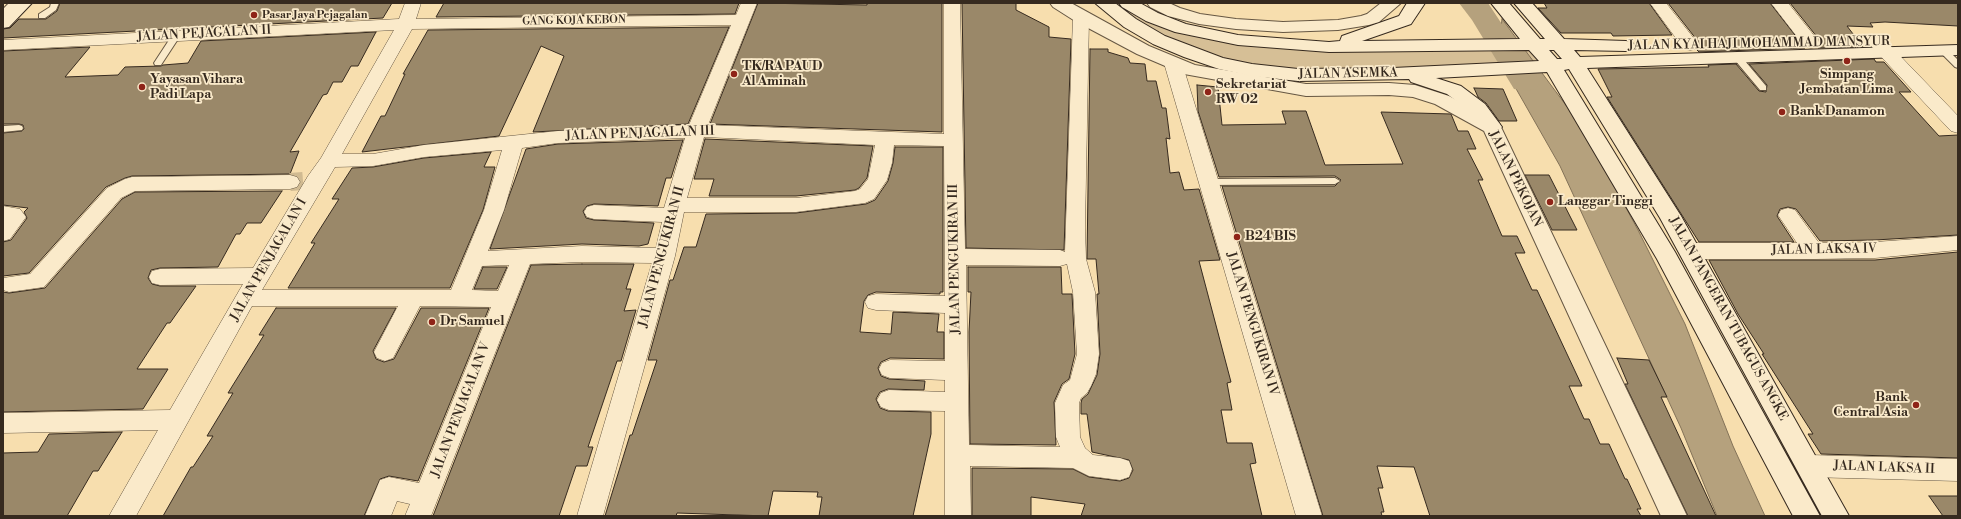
<!DOCTYPE html>
<style>
body{margin:0}
#map{position:relative;width:1961px;height:519px;overflow:hidden;background:#f7deae;font-family:"Libre Bodoni",serif}
canvas{display:block}
.frame{position:absolute;inset:0;border:4px solid #362a1f;pointer-events:none}
</style>
<div id="map">
<canvas width="1961" height="519"></canvas>
<div class="frame"></div>
</div>
<script>
const context = document.querySelector('canvas').getContext('2d');
context.lineJoin = 'round';
function fillPath(path, color) { context.fillStyle = color; context.fill(path, 'evenodd'); }
const poly = rows => new Path2D(rows.map(r => 'M' + r).join(''));
function trace(path, color, width, dash) { context.strokeStyle = color; context.lineWidth = width; context.lineCap = dash ? 'butt' : 'round'; context.setLineDash(dash || []); context.stroke(path); }
function drawText(font, color, halo, rows, align = 'center') {
  context.font = font + ' "Libre Bodoni",serif'; context.lineWidth = 3.5; context.setLineDash([]); context.textBaseline = 'middle'; context.strokeStyle = halo; context.fillStyle = color; for (const [text, x, y, turn = 0] of rows) {
    context.save(); context.translate(x, y); context.rotate((+turn || 0) * Math.PI / 180); context.textAlign = isNaN(turn) ? turn : align; if (halo) context.strokeText(text, 0, 0); context.fillText(text, 0, 0); context.restore();
  }
}
fillPath(poly([
 [1104,3,1128,3,1182,28,1329,47,1521,44,1552,65,1298,75,1178,48]
]), '#d6bf96');
const water = poly([
 [1502,19,1582,127,1638,230,1685,324,1733,446,1765,516,1717,516,1681,428,1560,166,1498,57,1502,19]
]);
fillPath(water, '#b5a17d');
trace(water, '#827157', 1);
fillPath(poly([
 [1459,3,1488,3,1540,82,1536,89,1525,91,1514,89,1472,20,1459,3]
]), '#b5a17d');
const building = poly([
 [60,3,392,3,383,18,3,38,3,29,10,28,19,19,46,19,57,11,60,3],
 [444,3,739,3,735,14,436,17,444,3],
 [758,3,867,5,867,3,942,3,942,132,710,124,758,3],
 [962,3,1016,3,1016,10,1049,27,1049,37,1071,39,1064,250,966,248,962,3],
 [1544,3,1649,3,1672,35,1613,36,1611,33,1561,33,1538,8,1547,8,1544,3],
 [1668,3,1770,3,1805,48,1699,52,1697,50,1700,44,1668,3],
 [1790,3,1958,3,1958,26,1885,22,1870,23,1873,27,1847,26,1863,47,1818,48,1821,42,1790,3],
 [729,27,688,124,533,132,564,56,541,46,499,136,362,152,381,116,385,116,405,74,403,74,428,30,729,27],
 [376,32,358,66,351,66,342,82,333,82,327,94,323,95,290,152,299,151,290,174,132,176,125,178,106,187,29,273,3,276,3,242,11,240,27,218,24,212,28,208,3,205,3,133,22,131,24,129,23,125,19,124,3,124,3,51,90,47,65,77,118,75,125,67,161,66,163,65,188,63,201,41,376,32],
 [1090,49,1108,49,1108,52,1128,58,1130,63,1145,64,1147,81,1156,81,1162,108,1166,108,1170,139,1166,138,1170,173,1179,172,1184,190,1199,189,1220,260,1199,261,1231,382,1227,383,1232,410,1221,410,1227,443,1252,443,1256,463,1250,464,1262,516,1081,516,1085,504,1031,497,1031,516,972,516,972,468,1073,469,1089,477,1120,481,1129,478,1133,470,1129,460,1092,452,1087,414,1081,414,1081,403,1082,399,1088,394,1097,375,1100,354,1097,294,1099,294,1096,259,1087,259,1090,49],
 [1874,59,1876,62,1884,62,1911,92,1899,92,1939,136,1958,135,1958,235,1875,240,1820,241,1796,209,1788,207,1780,209,1777,216,1794,242,1699,242,1607,97,1612,97,1598,69,1709,67,1708,65,1736,64,1759,91,1766,92,1767,85,1749,64,1874,59],
 [1197,85,1218,87,1222,125,1286,124,1282,111,1306,111,1325,165,1403,164,1381,112,1451,114,1458,131,1468,131,1476,149,1467,149,1483,180,1478,180,1502,236,1517,236,1525,253,1515,253,1532,290,1537,290,1582,386,1569,386,1584,419,1589,419,1600,444,1609,444,1625,479,1627,479,1641,509,1637,509,1641,516,1430,516,1414,467,1377,466,1383,488,1378,488,1384,512,1381,512,1382,516,1323,516,1222,186,1335,186,1341,180,1335,176,1219,177,1198,111,1197,85],
 [1474,88,1503,89,1517,121,1499,121,1486,103,1478,97,1474,88],
 [705,139,873,146,867,178,859,188,855,190,796,196,709,196,714,179,694,179,705,139],
 [683,140,671,178,666,178,658,206,594,204,587,206,583,211,586,218,594,220,654,223,648,244,639,246,582,244,490,249,526,149,558,144,683,140],
 [895,147,943,147,943,292,940,292,940,294,876,292,868,295,864,301,860,332,891,334,893,312,939,314,937,332,944,332,944,359,890,358,881,362,878,368,881,376,889,379,925,381,924,390,888,389,880,392,876,399,880,408,888,411,931,412,931,434,913,516,819,516,822,497,817,497,818,492,773,491,768,516,677,513,676,516,605,516,630,435,632,435,657,360,648,360,670,280,673,280,684,247,696,247,706,214,796,213,866,204,875,200,888,181,893,163,895,147],
 [491,152,484,167,495,167,483,210,450,288,288,288,315,243,311,243,339,199,332,199,352,168,373,167,424,158,491,152],
 [1525,175,1549,175,1577,230,1552,230,1525,175],
 [282,191,261,223,247,223,240,234,236,234,218,267,160,268,151,270,148,278,152,284,160,286,196,286,170,323,167,323,137,369,168,369,143,409,3,412,3,292,9,293,45,288,122,199,135,192,282,191],
 [1958,252,1958,458,1821,454,1808,434,1813,434,1762,354,1764,354,1738,314,1709,260,1875,260,1958,252],
 [582,264,634,264,626,289,631,289,624,311,636,310,621,361,617,361,588,447,593,447,587,466,576,466,559,516,433,516,531,265,582,264],
 [483,267,507,267,497,289,474,289,483,267],
 [968,267,1061,267,1062,294,1072,294,1075,354,1069,379,1062,384,1054,402,1056,445,970,444,969,332,971,292,968,292,968,267],
 [276,308,396,308,373,351,376,359,384,362,394,359,421,308,489,308,418,481,389,476,380,479,364,516,163,516,191,467,193,467,213,436,207,436,233,393,228,393,264,335,259,335,276,308],
 [1617,358,1649,360,1667,397,1661,397,1716,516,1688,516,1625,384,1628,384,1617,358],
 [122,432,98,471,93,471,67,516,3,516,3,453,38,452,49,434,122,432],
 [1929,496,1958,496,1958,516,1943,516,1929,496]
]);
fillPath(building, '#9a8869');
trace(building, '#362a1f', 1);
trace(poly([
 [290,182,303,181]
]), '#d0ba91', 18, [18, 9]);
const service = poly([
 [9,3,17,3,6,15,3,15,3,9,9,3],
 [51,3,59,3,56,10,45,18,39,18,39,14,50,7,51,3],
 [173,34,176,34,180,36,161,65,155,65,154,63,173,34],
 [1940,48,1946,48,1958,60,1958,68,1955,67,1940,52,1940,48],
 [1734,55,1740,55,1766,86,1766,90,1760,90,1734,59,1734,55],
 [19,125,22,126,23,128,22,130,3,132,3,126,19,125],
 [1335,178,1340,181,1335,184,1209,185,1204,182,1209,179,1335,178]
]);
const minor = poly([
 [405,3,421,3,416,19,736,15,741,3,757,3,708,125,944,134,944,3,960,3,965,249,1060,250,1065,252,1073,17,1075,13,1081,12,1087,13,1089,17,1085,228,1086,259,1095,292,1099,354,1096,374,1091,386,1087,393,1081,398,1079,403,1080,437,1085,448,1093,455,1120,458,1129,461,1132,469,1129,477,1120,480,1089,476,1073,468,970,466,971,516,945,516,945,411,889,410,881,407,877,400,881,393,889,390,945,392,945,380,890,378,882,375,879,369,882,363,890,360,945,361,945,313,876,310,868,308,865,302,868,296,876,294,945,296,944,146,894,145,892,163,887,180,874,199,865,203,796,212,684,212,675,256,603,516,577,516,652,263,582,262,530,264,431,516,405,516,410,504,397,501,391,516,365,516,380,480,389,477,419,483,491,307,420,306,393,358,385,361,377,358,374,352,398,306,252,306,136,516,109,516,158,430,3,433,3,413,170,410,243,284,160,285,152,283,149,277,152,271,160,269,253,268,308,176,321,158,394,30,3,50,3,40,399,19,405,3],
 [731,25,689,125,558,131,424,145,373,154,342,154,412,29,731,25],
 [704,137,875,145,868,179,860,189,855,191,796,198,687,198,704,137],
 [685,138,664,208,594,205,587,207,584,212,587,217,594,219,662,222,656,248,582,246,488,251,504,210,522,148,558,143,685,138],
 [502,150,484,210,451,290,262,290,335,167,373,166,424,157,502,150],
 [1067,264,1073,292,1077,354,1070,380,1063,385,1055,403,1056,437,1060,447,969,445,966,265,1060,266,1067,264],
 [509,265,498,291,472,290,482,266,509,265],
 [1650,3,1666,3,1699,45,1696,49,1690,50,1684,49,1650,3],
 [1771,3,1788,3,1820,43,1817,47,1811,48,1805,47,1771,3],
 [1877,37,1883,38,1958,116,1958,133,1951,131,1871,46,1868,42,1871,38,1877,37],
 [1173,58,1179,59,1182,63,1322,516,1296,516,1164,63,1167,59,1173,58],
 [290,175,297,177,300,182,297,187,290,189,135,191,121,198,44,287,9,292,3,290,3,278,30,274,107,188,125,179,132,177,290,175],
 [3,206,20,209,26,217,10,239,3,241,3,206],
 [1788,208,1795,210,1819,243,1875,242,1958,236,1958,250,1875,258,1814,259,1690,259,1683,256,1680,251,1683,246,1690,243,1797,243,1778,215,1781,210,1788,208],
 [1809,455,1958,459,1958,481,1809,477,1800,474,1797,466,1800,458,1809,455]
]);
const tertiary = poly([
 [1050,3,1071,3,1149,46,1195,65,1306,84,1389,83,1415,85,1449,96,1499,123,1687,516,1661,516,1484,131,1435,104,1413,97,1389,95,1306,96,1184,74,1137,54,1075,21,1053,7,1050,3],
 [1147,3,1169,3,1180,8,1200,14,1236,19,1283,22,1338,20,1361,16,1367,14,1381,3,1401,3,1379,22,1369,25,1338,30,1283,32,1236,29,1199,24,1168,16,1150,7,1147,3]
]);
const secondary = poly([
 [13,3,32,3,9,27,3,28,3,13,13,3],
 [1095,3,1115,3,1136,19,1165,36,1223,58,1252,64,1298,69,1393,68,1539,61,1529,50,1329,52,1238,45,1175,32,1146,21,1122,7,1119,3,1140,3,1158,13,1186,24,1238,35,1329,42,1340,41,1342,36,1399,16,1407,3,1425,3,1411,24,1362,41,1520,39,1491,3,1509,3,1540,39,1545,39,1514,3,1532,3,1564,39,1626,41,1632,42,1635,46,1632,50,1626,51,1574,50,1580,57,1958,45,1958,55,1587,68,1681,216,1849,516,1822,516,1660,218,1569,69,1564,70,1675,252,1820,516,1793,516,1657,259,1547,72,1436,78,1461,86,1485,104,1502,127,1499,131,1492,133,1485,131,1471,112,1447,94,1411,82,1409,79,1298,81,1252,76,1219,69,1184,57,1153,44,1124,27,1095,3],
 [1549,50,1554,50,1562,59,1557,59,1549,50]
]);
trace(service, '#665743', 2);
trace(minor, '#665743', 1);
trace(tertiary, '#665743', 2);
trace(secondary, '#362a1f', 2);
fillPath(service, '#faeaca');
fillPath(minor, '#faeaca');
fillPath(tertiary, '#faeaca');
fillPath(secondary, '#faeaca');
for (const [x, y, r, color] of [
 [254,15,4,"#8f2418"],
 [1847,61,4,"#8f2418"],
 [734,74,4,"#8f2418"],
 [142,87,4,"#8f2418"],
 [1208,92,4,"#8f2418"],
 [1782,112,4,"#8f2418"],
 [1550,202,4,"#8f2418"],
 [1237,237,4,"#8f2418"],
 [432,322,4,"#8f2418"],
 [1916,405,4,"#8f2418"]
]) { const dot = new Path2D(); dot.arc(x, y, r, 0, 2 * Math.PI); context.fillStyle = color; context.fill(dot); trace(dot, '#faeaca', 1.5); }
drawText('bold 11px', '#362a1f', '#faeaca', [
 ["Pasar Jaya Pejagalan",262,15]
], 'left');
drawText('11px', '#362a1f', '#faeaca', [
 ["GANG KOJA KEBON",574,21,-1]
]);
drawText('13px', '#362a1f', '#faeaca', [
 ["JALAN PEJAGALAN II",204,34,-3],
 ["JALAN KYAI HAJI MOHAMMAD MANSYUR",1759,44,-1],
 ["JALAN ASEMKA",1348,74,-1],
 ["JALAN PENJAGALAN III",640,134,-2],
 ["JALAN PEKOJAN",1515,179,64],
 ["JALAN LAKSA IV",1824,250,-1],
 ["JALAN PENGUKIRAN II",662,257,-75],
 ["JALAN PENGUKIRAN III",955,259,-91],
 ["JALAN PENJAGALAN I",269,260,-60],
 ["JALAN PANGERAN TUBAGUS ANGKE",1728,319,61],
 ["JALAN PENGUKIRAN IV",1252,324,73],
 ["JALAN PENJAGALAN V",461,410,-69],
 ["JALAN LAKSA II",1884,468,2]
]);
drawText('bold 13px', '#362a1f', '#faeaca', [
 ["TK/RA PAUD",742,67],
 ["Al Aminah",742,82],
 ["Simpang",1847,75,"center"],
 ["Jembatan Lima",1847,90,"center"],
 ["Yayasan Vihara",150,80],
 ["Padi Lapa",150,95],
 ["Sekretariat",1216,85],
 ["RW 02",1216,100],
 ["Bank Danamon",1790,112],
 ["Langgar Tinggi",1558,202],
 ["B24 BIS",1245,237],
 ["Dr Samuel",440,322],
 ["Bank",1908,398,"right"],
 ["Central Asia",1908,413,"right"]
], 'left');
</script>
